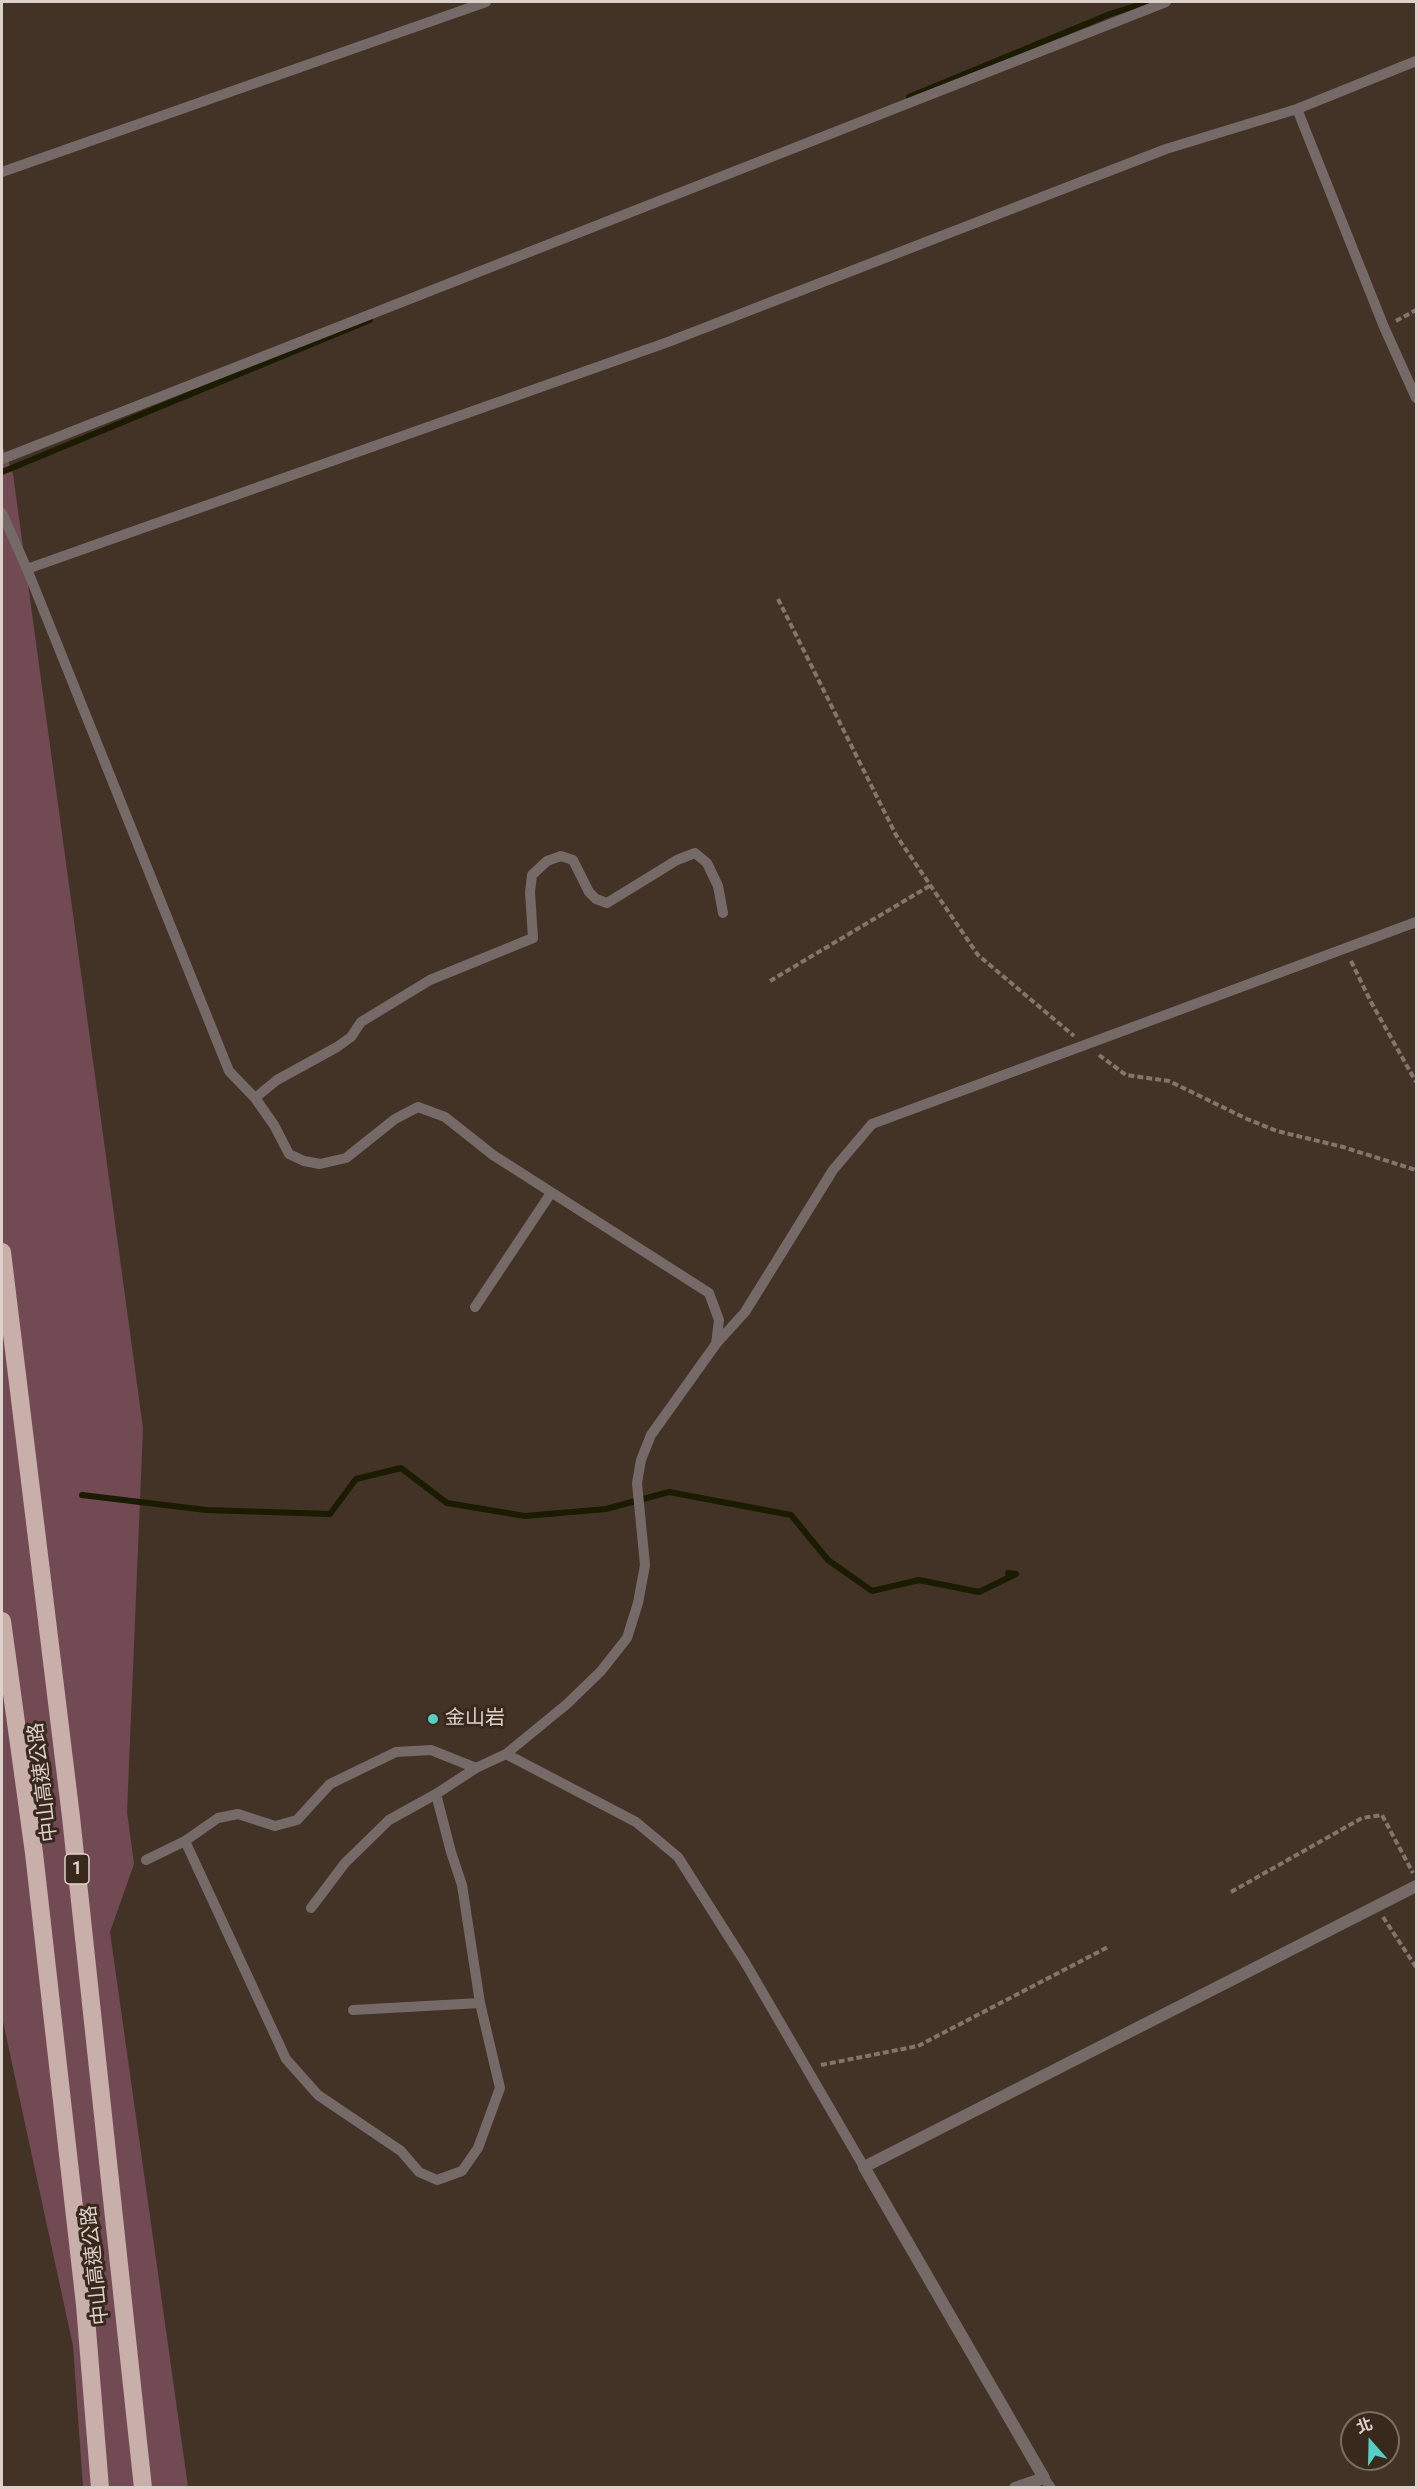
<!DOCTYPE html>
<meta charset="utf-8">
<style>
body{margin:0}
#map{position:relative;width:1418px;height:2489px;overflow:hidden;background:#433327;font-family:Roboto,"Noto Sans TC",sans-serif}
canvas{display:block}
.frame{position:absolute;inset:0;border:3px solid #ddd2cb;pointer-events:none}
.north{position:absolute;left:1340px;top:2411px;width:60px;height:60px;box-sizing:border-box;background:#39291d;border:2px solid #7b6d63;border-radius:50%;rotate:340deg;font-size:16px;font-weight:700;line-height:24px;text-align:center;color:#ddd2cb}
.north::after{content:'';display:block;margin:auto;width:21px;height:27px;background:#55cec5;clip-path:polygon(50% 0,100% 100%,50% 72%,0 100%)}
</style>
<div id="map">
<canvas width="1418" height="2489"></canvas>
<div class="frame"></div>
<div class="north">北</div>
</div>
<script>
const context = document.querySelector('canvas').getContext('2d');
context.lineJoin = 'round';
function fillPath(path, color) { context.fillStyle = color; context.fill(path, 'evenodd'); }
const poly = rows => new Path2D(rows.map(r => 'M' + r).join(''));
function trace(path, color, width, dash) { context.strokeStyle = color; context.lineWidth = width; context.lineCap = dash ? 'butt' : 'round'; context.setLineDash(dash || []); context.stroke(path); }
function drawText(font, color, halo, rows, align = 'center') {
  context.font = font + ' Roboto,"Noto Sans TC",sans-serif'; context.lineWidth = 6; context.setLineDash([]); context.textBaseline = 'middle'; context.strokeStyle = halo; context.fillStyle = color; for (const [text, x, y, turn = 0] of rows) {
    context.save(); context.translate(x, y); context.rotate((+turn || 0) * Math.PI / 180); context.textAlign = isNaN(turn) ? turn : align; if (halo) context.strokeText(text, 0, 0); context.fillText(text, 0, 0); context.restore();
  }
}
fillPath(poly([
 [2,445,13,474,143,1428,127,1812,134,1864,110,1932,188,2487,83,2487,73,2346,2,2017]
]), '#724a54');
trace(poly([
 [909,97,1110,14,1148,2],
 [2,472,370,320],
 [82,1495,206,1510,330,1514,356,1479,401,1468,447,1503,525,1516,606,1509,669,1492,791,1515,828,1560,872,1591,919,1580,979,1592,1016,1574,1008,1573]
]), '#1b1b00', 6);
trace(poly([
 [1396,321,1416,310],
 [778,599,896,835,978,955,1074,1036],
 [1351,961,1371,1002,1416,1082],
 [770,981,931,885],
 [1099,1055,1126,1075,1169,1081,1247,1119,1277,1131,1343,1147,1416,1170],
 [1231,1892,1362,1818,1382,1815,1413,1873],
 [1383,1917,1416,1967],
 [821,2065,918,2046,1108,1947]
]), '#83756b', 4, [6, 3]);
trace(poly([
 [1297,109,1384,327,1416,398],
 [2,172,486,2],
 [2,459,1166,2],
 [2,513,27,569,668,342,1166,149,1297,109,1416,61],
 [27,569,229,1071,255,1098,274,1125,289,1154,304,1161,320,1164,346,1158,395,1119,418,1107,445,1117,493,1155,709,1293,719,1320,716,1344],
 [255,1098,277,1080,337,1047,351,1037,361,1022,430,980,533,938,530,892,532,875,547,861,561,856,573,860,589,892,596,899,607,903,677,860,695,853,707,863,718,886,723,913],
 [475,1307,551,1193],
 [506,1754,636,1822,678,1857,746,1964,864,2167],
 [185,1841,218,1818,238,1814,275,1826,297,1820,330,1784,396,1752,431,1750,476,1768],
 [146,1860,185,1841,286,2059,318,2095,401,2151,419,2172,437,2180,462,2171,478,2148,500,2088,480,2003,462,1885,451,1852,436,1794],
 [311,1908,345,1863,389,1820,436,1794,476,1768,506,1754,567,1704,601,1671,627,1638,638,1603,645,1565,637,1483,641,1460,651,1435,716,1344,745,1312,833,1170,872,1124,1416,922],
 [353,2010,480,2003],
 [1044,2478,1051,2488]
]), '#756a68', 10);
trace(poly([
 [1015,2488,1044,2478,864,2167,1416,1886]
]), '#756a68', 12);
trace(poly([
 [2,1252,71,1817,143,2488],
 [2,1621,34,1853,85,2305,100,2488]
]), '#c9afaa', 18);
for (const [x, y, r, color] of [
 [433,1719,6,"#55cec5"]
]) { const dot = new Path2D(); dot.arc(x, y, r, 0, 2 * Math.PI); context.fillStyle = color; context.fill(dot); trace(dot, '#39291d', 2); }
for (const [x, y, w] of [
 [77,1869,24]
]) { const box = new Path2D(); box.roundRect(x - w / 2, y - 15, w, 30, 4.5); context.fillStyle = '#39291d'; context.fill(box); trace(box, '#ddd2cb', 1.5); }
drawText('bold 18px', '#ddd2cb', null, [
 ["1",77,1869]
]);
drawText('20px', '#ddd2cb', '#39291d', [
 ["金山岩",445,1719]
], 'left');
drawText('20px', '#ddd2cb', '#39291d', [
 ["中山高速公路",44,1782,-97],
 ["中山高速公路",96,2265,-96]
]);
</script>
